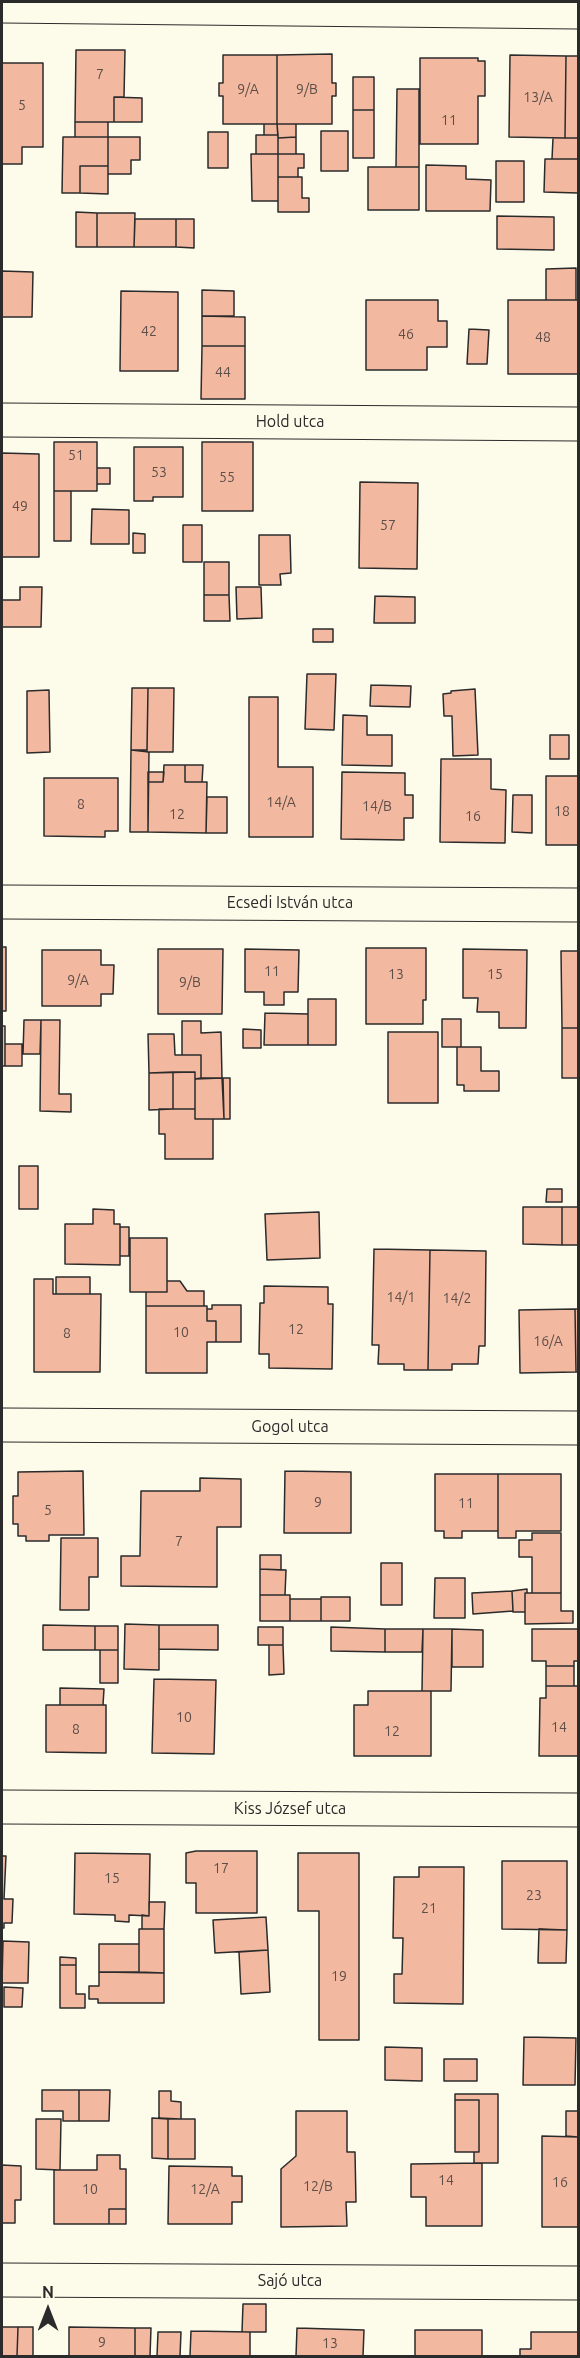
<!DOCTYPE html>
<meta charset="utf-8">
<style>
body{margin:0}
#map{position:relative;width:580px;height:2358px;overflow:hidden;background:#fdfbea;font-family:Ubuntu,sans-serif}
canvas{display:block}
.frame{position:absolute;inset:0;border:3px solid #2b2b2b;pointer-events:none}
.north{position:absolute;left:18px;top:2280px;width:60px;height:60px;-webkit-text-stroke:4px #fdfbea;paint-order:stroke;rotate:0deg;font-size:16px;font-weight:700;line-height:24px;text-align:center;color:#2b2b2b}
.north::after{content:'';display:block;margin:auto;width:21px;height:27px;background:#2b2b2b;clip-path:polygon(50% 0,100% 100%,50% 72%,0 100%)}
</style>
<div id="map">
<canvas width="580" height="2358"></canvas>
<div class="frame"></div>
<div class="north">N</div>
</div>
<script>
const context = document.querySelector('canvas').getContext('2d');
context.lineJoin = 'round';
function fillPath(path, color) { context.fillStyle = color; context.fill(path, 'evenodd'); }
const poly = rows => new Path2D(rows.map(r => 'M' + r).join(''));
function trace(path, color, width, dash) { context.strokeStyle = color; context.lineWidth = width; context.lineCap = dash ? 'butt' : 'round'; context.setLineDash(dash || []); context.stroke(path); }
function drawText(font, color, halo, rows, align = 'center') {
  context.font = font + ' Ubuntu,sans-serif'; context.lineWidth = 4.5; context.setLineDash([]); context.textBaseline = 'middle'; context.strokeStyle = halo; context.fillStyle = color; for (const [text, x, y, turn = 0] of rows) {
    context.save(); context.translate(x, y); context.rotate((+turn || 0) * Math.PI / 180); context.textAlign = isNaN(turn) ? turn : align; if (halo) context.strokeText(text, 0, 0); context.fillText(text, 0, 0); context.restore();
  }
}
const building = poly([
 [76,50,125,50,124,97,114,97,114,122,75,122,76,50],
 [332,54,332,83,336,83,336,96,332,96,332,124,277,124,277,55,332,54],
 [223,55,277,55,277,124,223,124,223,96,219,96,219,83,223,83,223,55],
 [510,55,566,56,565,138,509,137,510,55],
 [566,56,578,56,578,138,565,138,566,56],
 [420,58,478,58,478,61,485,61,485,96,478,96,478,144,420,144,420,58],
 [2,63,43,63,43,147,22,147,22,164,2,164,2,63],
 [353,77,374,77,374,110,353,110,353,77],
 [397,89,419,89,419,167,396,167,397,89],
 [114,97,142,98,142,122,114,122,114,97],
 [353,110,374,110,374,158,353,158,353,110],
 [75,122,108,122,108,137,75,137,75,122],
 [264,124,277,124,278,135,264,135,264,124],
 [277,124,296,124,296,137,278,138,277,124],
 [321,131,348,131,348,171,321,171,321,131],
 [208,132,228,132,228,168,208,168,208,132],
 [256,135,278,135,278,154,256,154,256,135],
 [63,137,108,137,108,166,80,166,80,193,62,193,63,137],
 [108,137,140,137,140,160,131,160,131,174,108,174,108,137],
 [296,137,296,154,278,154,278,138,296,137],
 [553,138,578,138,578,159,552,159,553,138],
 [251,154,278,154,278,201,252,201,251,154],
 [278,154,304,154,304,168,298,168,298,177,278,177,278,154],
 [545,159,578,159,578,193,544,192,545,159],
 [496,161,524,161,524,202,496,202,496,161],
 [426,165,466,166,466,179,491,180,490,211,426,211,426,165],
 [80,166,108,166,108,194,80,193,80,166],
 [368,167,419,167,419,210,368,210,368,167],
 [278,177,302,177,302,198,309,198,309,212,278,212,278,177],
 [76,212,97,213,97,247,76,247,76,212],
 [97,213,135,213,134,247,97,247,97,213],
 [497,216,554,217,554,250,497,249,497,216],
 [135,219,176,219,176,247,134,247,135,219],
 [176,219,194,219,194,248,176,247,176,219],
 [576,268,576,300,546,300,546,269,576,268],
 [2,271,33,272,32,317,2,317,2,271],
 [202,290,234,291,234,316,202,316,202,290],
 [121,291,178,292,178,371,120,371,121,291],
 [366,300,438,300,438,321,447,321,447,347,427,347,427,370,366,370,366,300],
 [508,300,578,300,578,374,508,374,508,300],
 [202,316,245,317,245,346,202,346,202,316],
 [469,329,489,330,487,364,467,364,469,329],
 [202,346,245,346,245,399,201,399,202,346],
 [54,442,97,442,97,491,54,491,54,442],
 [202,442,253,442,253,511,202,511,202,442],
 [134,447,183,447,183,497,153,497,153,501,134,501,134,447],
 [2,453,39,454,39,557,2,557,2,453],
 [97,468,110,468,110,484,97,484,97,468],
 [360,482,418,483,417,569,359,568,360,482],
 [54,491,71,491,71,541,54,541,54,491],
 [92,509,129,510,129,544,91,544,92,509],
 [183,525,202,525,202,562,183,562,183,525],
 [133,533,145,534,145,553,133,553,133,533],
 [259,535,290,535,291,573,280,574,281,585,259,585,259,535],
 [204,562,229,562,229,595,204,595,204,562],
 [20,587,42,587,41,627,2,627,2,600,20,600,20,587],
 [236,587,261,587,262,618,237,619,236,587],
 [204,595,229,595,230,621,204,621,204,595],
 [375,596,415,597,415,623,374,623,375,596],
 [313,629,333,629,333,642,313,642,313,629],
 [307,674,336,674,334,730,305,729,307,674],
 [371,685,411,686,410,707,370,706,371,685],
 [132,688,148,688,147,750,131,750,132,688],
 [148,688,174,688,173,752,147,752,148,688],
 [475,689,478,755,453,756,452,716,444,716,443,694,451,693,451,691,475,689],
 [49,690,50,752,27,753,27,691,49,690],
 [249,697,278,697,278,767,313,767,313,837,249,837,249,697],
 [343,715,367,716,367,735,392,735,392,766,342,765,343,715],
 [550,735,569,735,569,759,550,759,550,735],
 [131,750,149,752,148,832,130,832,131,750],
 [441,759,491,759,491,789,506,790,505,843,440,842,441,759],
 [164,765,185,765,185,782,207,782,206,833,148,832,148,782,163,782,164,765],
 [185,765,203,765,202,782,185,782,185,765],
 [148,772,164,772,163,782,148,782,148,772],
 [342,772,405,773,405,795,413,795,413,818,404,818,404,840,341,839,342,772],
 [546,776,578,776,578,845,546,845,546,776],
 [44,778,118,778,118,831,105,831,105,837,44,836,44,778],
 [513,795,532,795,532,833,512,832,513,795],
 [207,797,227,797,227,833,206,833,207,797],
 [2,947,6,947,6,1011,2,1011,2,947],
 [366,948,426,948,426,1000,423,1000,423,1024,366,1024,366,948],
 [158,949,223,949,222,1014,158,1014,158,949],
 [245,949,299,950,298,992,284,992,284,1005,264,1005,264,992,245,992,245,949],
 [463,949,527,950,526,1028,499,1028,499,1012,477,1012,478,998,463,998,463,949],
 [42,950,101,950,101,965,114,965,113,994,101,994,101,1006,42,1006,42,950],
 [561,951,578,951,578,1028,562,1028,561,951],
 [308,999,336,999,336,1045,308,1045,308,999],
 [265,1013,308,1014,308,1045,264,1045,265,1013],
 [442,1019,461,1019,461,1047,442,1047,442,1019],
 [24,1020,41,1020,40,1054,23,1054,24,1020],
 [41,1020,60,1020,59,1094,71,1094,71,1112,40,1111,41,1020],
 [182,1021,201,1021,201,1033,221,1032,222,1078,201,1078,201,1055,182,1055,182,1021],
 [2,1026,5,1026,5,1066,2,1066,2,1026],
 [562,1028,578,1028,578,1078,562,1078,562,1028],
 [243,1029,261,1030,261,1048,243,1048,243,1029],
 [388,1032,438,1032,438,1103,388,1103,388,1032],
 [148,1034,174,1034,175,1055,201,1055,201,1078,195,1079,195,1072,149,1073,148,1034],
 [5,1044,22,1044,22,1066,5,1066,5,1044],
 [457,1047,481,1047,481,1071,499,1071,499,1091,464,1091,464,1085,457,1085,457,1047],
 [173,1072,195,1072,195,1109,173,1109,173,1072],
 [173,1072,173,1109,149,1110,149,1073,173,1072],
 [222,1078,224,1119,195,1119,195,1079,222,1078],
 [223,1078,230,1078,230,1119,224,1119,223,1078],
 [159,1109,195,1109,195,1119,213,1119,213,1159,165,1159,165,1134,159,1134,159,1109],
 [19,1166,38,1166,38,1209,19,1209,19,1166],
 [547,1189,562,1189,562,1202,546,1202,547,1189],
 [523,1207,562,1207,562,1245,523,1244,523,1207],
 [562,1207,578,1207,578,1245,562,1245,562,1207],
 [93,1209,114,1210,114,1224,120,1224,120,1265,65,1264,65,1224,93,1224,93,1209],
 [319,1212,320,1258,267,1260,265,1214,319,1212],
 [120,1227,129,1227,129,1256,120,1256,120,1227],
 [130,1238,167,1238,167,1292,130,1292,130,1238],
 [374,1249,430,1250,428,1370,404,1370,404,1364,378,1364,379,1345,372,1345,374,1249],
 [430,1250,486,1251,485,1346,479,1346,478,1364,452,1364,452,1370,428,1370,430,1250],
 [56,1277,90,1277,90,1294,56,1294,56,1277],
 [34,1279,53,1279,53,1294,101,1294,100,1372,34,1372,34,1279],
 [167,1281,180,1281,187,1291,204,1291,204,1306,146,1306,146,1292,167,1292,167,1281],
 [264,1286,328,1287,328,1304,333,1304,332,1369,269,1368,269,1354,259,1354,260,1303,264,1303,264,1286],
 [212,1305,241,1305,241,1342,216,1342,216,1321,207,1321,207,1309,212,1309,212,1305],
 [146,1306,207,1306,207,1321,216,1321,216,1342,207,1342,207,1373,146,1373,146,1306],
 [575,1309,576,1372,520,1373,519,1310,575,1309],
 [575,1309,578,1309,578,1372,576,1372,575,1309],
 [83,1471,84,1535,49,1535,49,1541,26,1541,26,1536,18,1536,18,1524,13,1524,13,1496,18,1496,18,1472,83,1471],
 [285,1471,351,1472,351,1533,284,1533,285,1471],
 [435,1474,498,1474,498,1531,462,1531,462,1538,444,1538,444,1531,435,1531,435,1474],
 [498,1474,561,1474,561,1531,516,1531,516,1538,498,1538,498,1474],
 [200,1478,241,1479,241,1527,217,1527,217,1587,121,1586,121,1556,140,1556,141,1491,200,1491,200,1478],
 [532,1533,561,1533,561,1593,532,1593,532,1557,519,1557,519,1540,532,1540,532,1533],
 [61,1538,98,1538,98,1577,89,1577,89,1610,60,1610,61,1538],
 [260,1555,281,1555,281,1570,260,1569,260,1555],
 [381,1563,402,1563,402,1605,381,1605,381,1563],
 [260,1569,286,1570,285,1595,260,1595,260,1569],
 [435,1578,465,1578,465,1618,434,1618,435,1578],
 [527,1589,527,1593,525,1593,525,1612,513,1612,512,1591,527,1589],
 [512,1591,513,1611,473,1614,472,1593,512,1591],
 [525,1593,561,1593,561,1611,573,1611,573,1623,525,1624,525,1593],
 [260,1595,290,1595,290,1621,260,1621,260,1595],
 [321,1597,350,1597,350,1621,321,1621,321,1597],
 [290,1599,321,1599,321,1621,290,1621,290,1599],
 [125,1624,159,1625,159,1670,124,1669,125,1624],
 [43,1625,95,1626,95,1650,43,1650,43,1625],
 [159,1625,218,1625,218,1650,159,1649,159,1625],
 [95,1626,118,1626,118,1650,95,1650,95,1626],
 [258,1627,283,1627,283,1645,258,1645,258,1627],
 [331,1627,385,1629,385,1652,331,1651,331,1627],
 [385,1629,423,1629,422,1652,385,1652,385,1629],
 [423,1629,452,1629,451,1691,422,1691,423,1629],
 [452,1629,483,1630,483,1667,452,1667,452,1629],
 [532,1629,578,1629,578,1661,574,1661,574,1666,546,1666,546,1661,532,1661,532,1629],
 [269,1645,283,1645,284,1674,269,1675,269,1645],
 [100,1650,118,1650,118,1683,100,1683,100,1650],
 [546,1666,574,1666,574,1686,546,1686,546,1666],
 [154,1679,216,1680,214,1754,152,1753,154,1679],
 [546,1686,578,1686,578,1756,539,1756,540,1698,546,1698,546,1686],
 [60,1688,104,1689,103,1705,60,1705,60,1688],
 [368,1691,431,1691,431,1756,354,1756,354,1705,368,1705,368,1691],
 [46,1705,106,1705,106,1753,46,1752,46,1705],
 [196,1851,257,1851,257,1913,196,1913,196,1883,186,1883,186,1853,196,1851],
 [75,1853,150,1854,149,1916,129,1915,129,1922,115,1921,115,1915,74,1914,75,1853],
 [298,1853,359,1853,359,2040,319,2040,319,1911,298,1911,298,1853],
 [2,1856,6,1856,4,1899,13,1899,12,1923,4,1923,4,1928,2,1928,2,1856],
 [502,1861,567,1861,567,1930,502,1929,502,1861],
 [419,1867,464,1867,463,2004,394,2003,394,1974,402,1974,403,1938,393,1938,394,1877,419,1877,419,1867],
 [149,1902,165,1902,164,1929,142,1929,142,1915,149,1916,149,1902],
 [266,1917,268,1950,215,1953,213,1920,266,1917],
 [139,1929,164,1929,164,1973,139,1972,139,1929],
 [539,1929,567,1930,566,1963,538,1963,539,1929],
 [3,1941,29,1942,28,1983,2,1983,3,1941],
 [99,1944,139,1944,139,1972,99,1972,99,1944],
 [268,1950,270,1992,241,1994,239,1952,268,1950],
 [60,1957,76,1958,76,1965,60,1965,60,1957],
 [60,1965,76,1965,76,1994,85,1994,85,2008,60,2008,60,1965],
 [99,1972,164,1973,164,2003,98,2003,98,1999,89,1999,89,1986,99,1986,99,1972],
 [4,1987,23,1988,22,2007,4,2007,4,1987],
 [524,2037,576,2038,575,2085,523,2085,524,2037],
 [385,2047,422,2048,422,2081,385,2080,385,2047],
 [444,2059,477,2059,477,2081,444,2081,444,2059],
 [42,2090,79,2090,79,2121,63,2121,63,2111,42,2111,42,2090],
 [79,2090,110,2090,109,2121,79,2121,79,2090],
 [159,2091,171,2091,171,2101,181,2102,181,2119,159,2118,159,2091],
 [455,2094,498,2094,498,2163,474,2163,474,2152,479,2152,479,2100,455,2100,455,2094],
 [455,2100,479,2100,479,2152,455,2152,455,2100],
 [296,2111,347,2111,347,2152,355,2152,356,2202,346,2202,347,2226,281,2227,281,2169,296,2156,296,2111],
 [566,2111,578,2111,578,2137,566,2136,566,2111],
 [152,2118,168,2119,168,2159,152,2158,152,2118],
 [36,2119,61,2119,60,2170,36,2169,36,2119],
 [168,2119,195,2119,195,2159,168,2159,168,2119],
 [542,2136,578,2137,578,2227,542,2227,542,2136],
 [97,2155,120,2155,120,2169,126,2169,126,2209,109,2209,109,2224,54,2224,54,2170,97,2170,97,2155],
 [482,2163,482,2226,426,2226,426,2197,411,2197,411,2164,482,2163],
 [2,2165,21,2166,21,2200,15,2200,15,2223,2,2223,2,2165],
 [169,2166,232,2167,232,2176,242,2176,242,2202,232,2202,232,2224,168,2224,169,2166],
 [109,2209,126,2209,126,2224,109,2224,109,2209],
 [243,2304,266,2304,266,2332,242,2332,243,2304],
 [2,2327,18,2327,17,2356,2,2356,2,2327],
 [18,2327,33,2327,33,2356,17,2356,18,2327],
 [69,2327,135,2328,135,2356,69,2356,69,2327],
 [135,2328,151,2328,150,2356,135,2356,135,2328],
 [297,2328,364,2330,363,2356,296,2356,297,2328],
 [415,2330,482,2330,482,2356,415,2356,415,2330],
 [191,2331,250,2332,250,2356,190,2356,191,2331],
 [158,2332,181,2332,180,2356,157,2356,158,2332],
 [531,2332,578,2332,578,2356,520,2356,520,2349,531,2349,531,2332]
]);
fillPath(building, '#f2b8a0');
trace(building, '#2b2b2b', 1.5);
const minor = poly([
 [2,6,578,12],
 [2,420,578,424],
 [2,902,578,905],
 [2,1425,578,1428],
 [2,1807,578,1810],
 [2,2280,578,2283]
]);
trace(minor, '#2b2b2b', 35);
trace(minor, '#fdfbea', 33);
drawText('14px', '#5d4e48', null, [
 ["7",100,74],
 ["9/A",248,89],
 ["9/B",307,89],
 ["13/A",538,97],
 ["5",22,105],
 ["11",449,120],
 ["42",149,331],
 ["46",406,334],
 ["48",543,337],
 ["44",223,372],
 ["51",76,455],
 ["53",159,472],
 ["55",227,477],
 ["49",20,506],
 ["57",388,525],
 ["14/A",281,802],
 ["8",81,804],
 ["14/B",377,806],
 ["18",562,811],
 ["12",177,814],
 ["16",473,816],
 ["11",272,971],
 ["13",396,974],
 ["15",495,974],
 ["9/A",78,980],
 ["9/B",190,982],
 ["14/1",401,1297],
 ["14/2",457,1298],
 ["12",296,1329],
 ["10",181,1332],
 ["8",67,1333],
 ["16/A",548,1341],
 ["9",318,1502],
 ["11",466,1503],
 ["5",48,1510],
 ["7",179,1541],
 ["10",184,1717],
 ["14",559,1727],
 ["8",76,1729],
 ["12",392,1731],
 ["17",221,1868],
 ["15",112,1878],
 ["23",534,1895],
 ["21",429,1908],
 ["19",339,1976],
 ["14",446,2180],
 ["16",560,2182],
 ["12/B",318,2186],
 ["10",90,2189],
 ["12/A",205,2189],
 ["9",102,2342],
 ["13",330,2343]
]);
drawText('16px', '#2b2b2b', '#fdfbea', [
 ["Hold utca",290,422],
 ["Ecsedi István utca",290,903],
 ["Gogol utca",290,1427],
 ["Kiss József utca",290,1809],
 ["Sajó utca",290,2281]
]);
</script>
